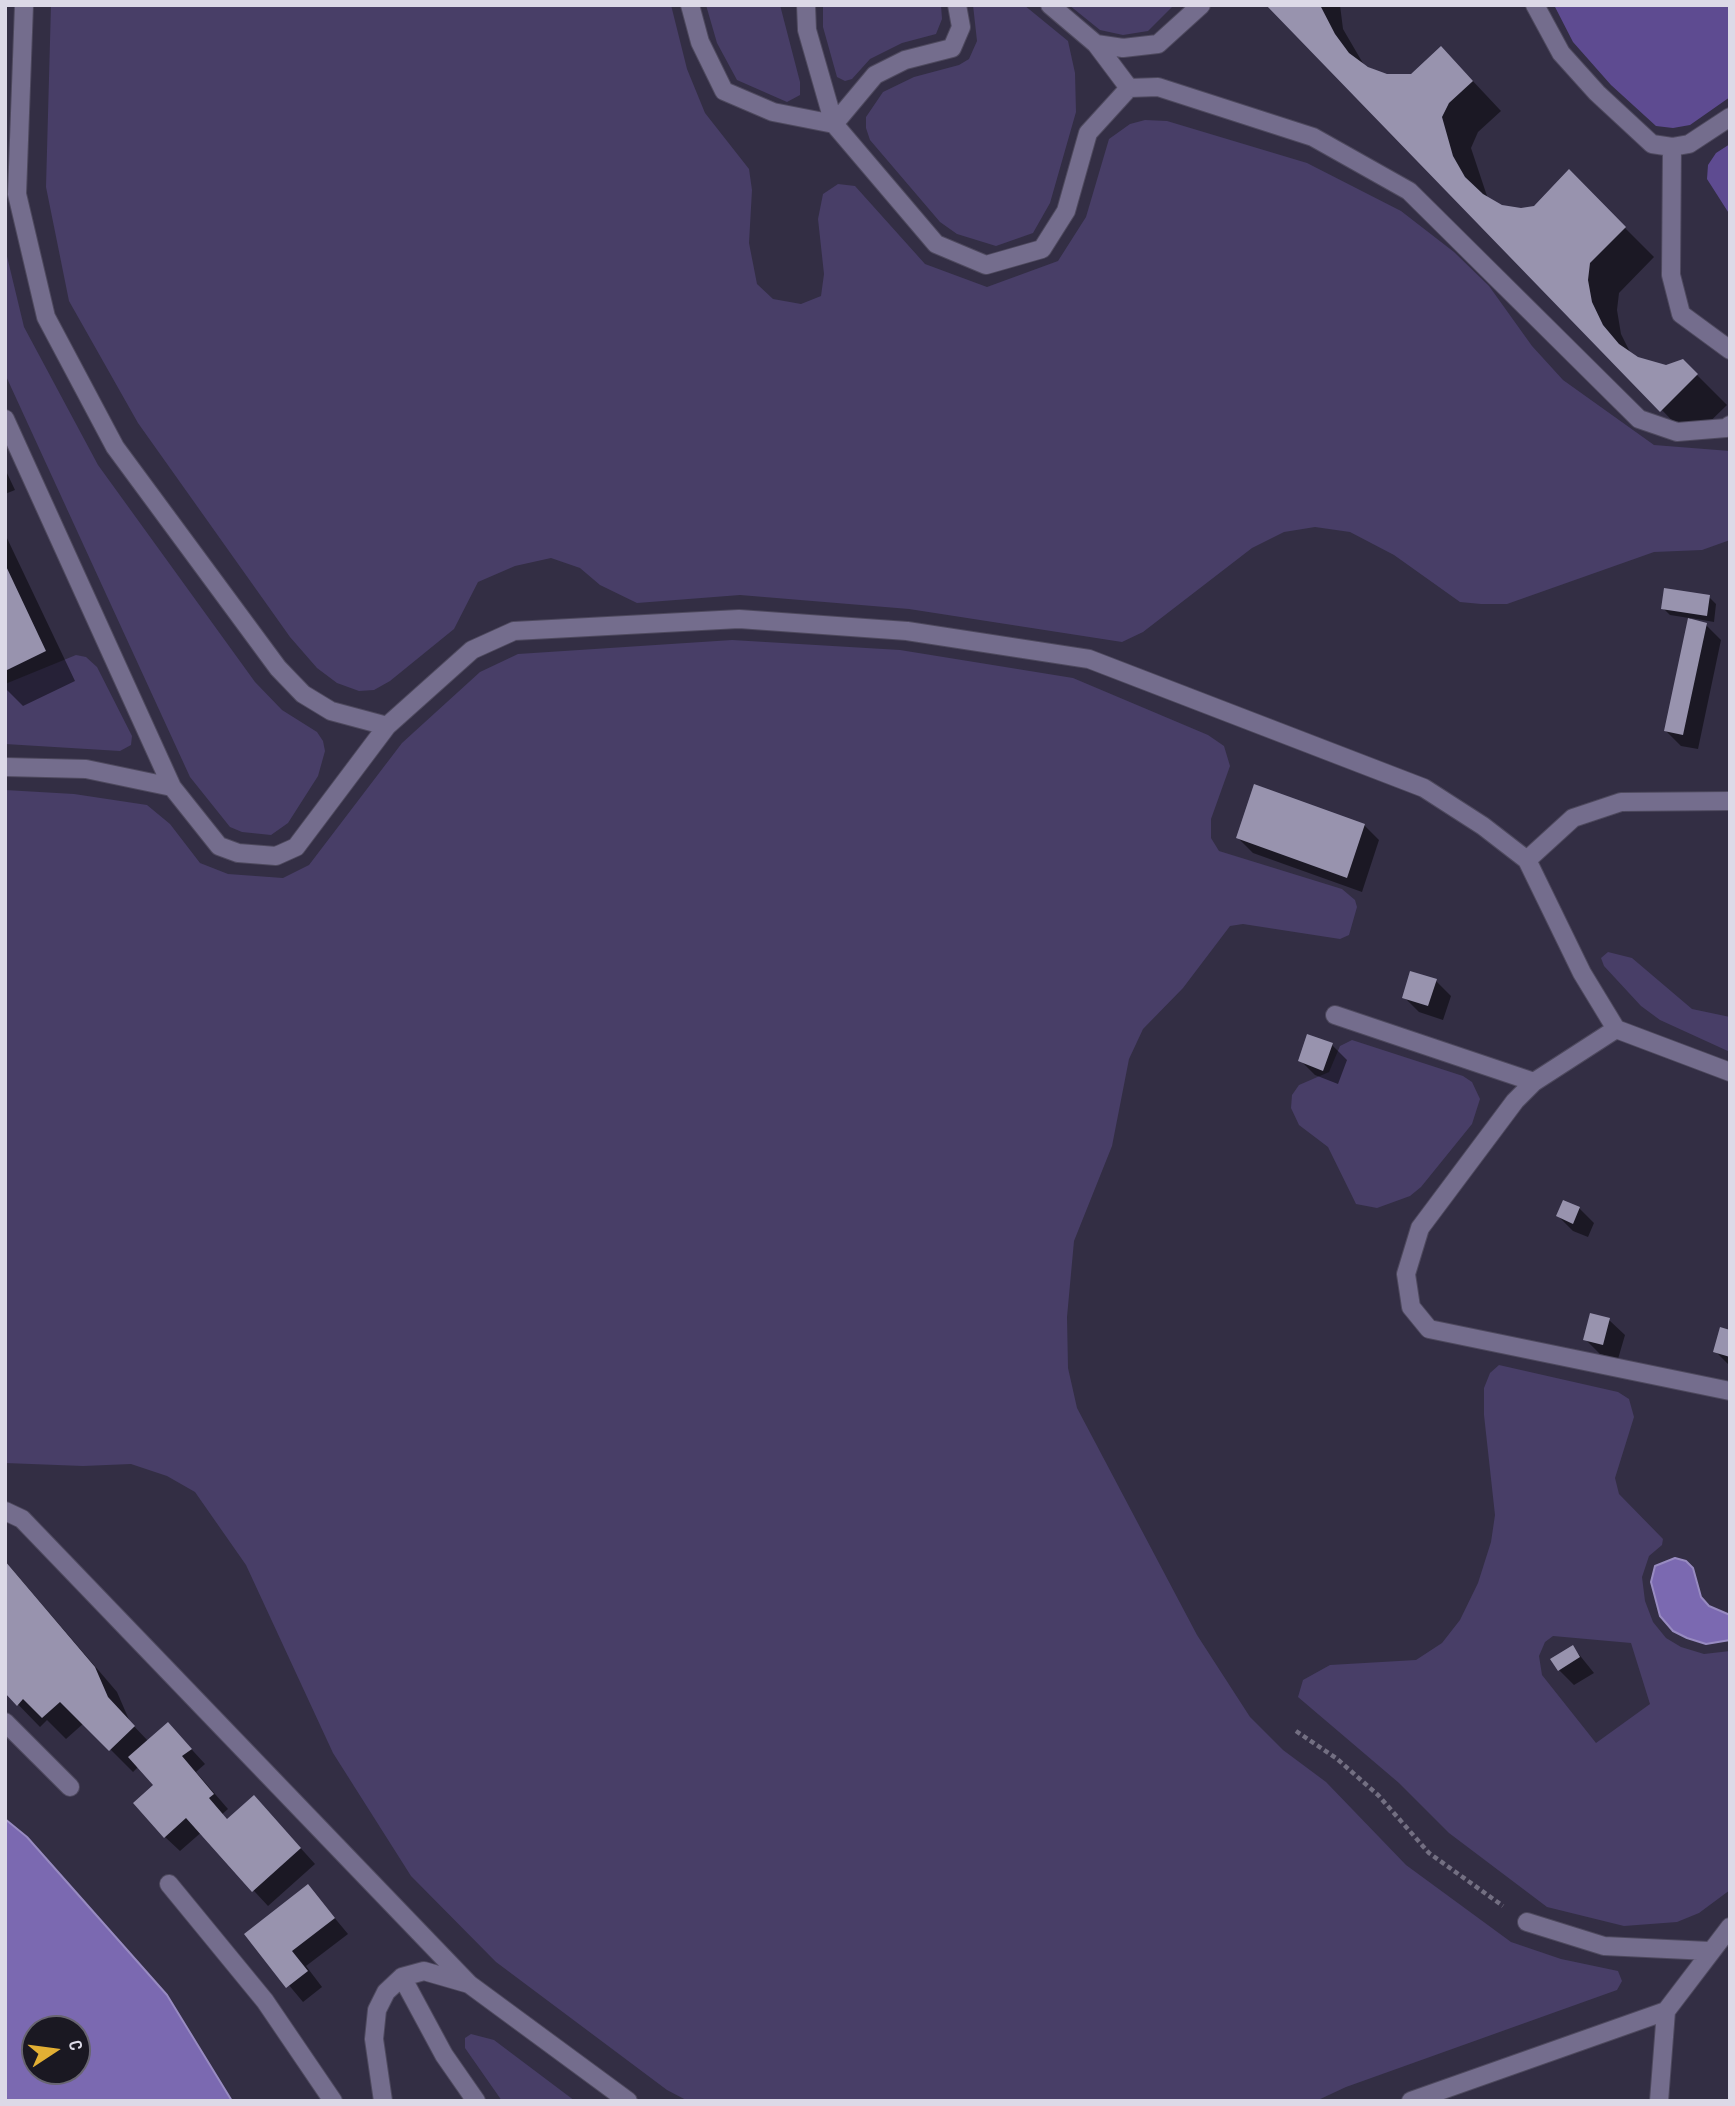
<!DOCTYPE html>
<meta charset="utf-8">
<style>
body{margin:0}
#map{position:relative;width:1735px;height:2106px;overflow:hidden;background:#332e44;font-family:"Sofia Sans Condensed",sans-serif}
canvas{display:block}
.frame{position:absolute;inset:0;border:7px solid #dcd9e7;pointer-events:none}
.north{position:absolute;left:21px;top:2015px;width:70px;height:70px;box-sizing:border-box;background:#1a1822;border:2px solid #686571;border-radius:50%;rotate:77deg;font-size:19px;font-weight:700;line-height:28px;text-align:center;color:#dcd9e7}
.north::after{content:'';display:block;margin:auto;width:24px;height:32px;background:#e2af34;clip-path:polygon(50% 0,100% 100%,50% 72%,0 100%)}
</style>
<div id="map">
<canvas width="1735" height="2106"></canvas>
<div class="frame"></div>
<div class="north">С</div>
</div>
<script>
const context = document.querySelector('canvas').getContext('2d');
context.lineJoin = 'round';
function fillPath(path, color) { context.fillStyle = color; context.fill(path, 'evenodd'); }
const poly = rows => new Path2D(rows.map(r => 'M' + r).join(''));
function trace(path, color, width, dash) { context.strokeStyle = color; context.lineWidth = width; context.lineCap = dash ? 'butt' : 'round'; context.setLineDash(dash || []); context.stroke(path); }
fillPath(poly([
 [51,5,671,5,687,69,705,113,749,169,752,190,749,243,757,284,773,299,801,304,821,296,824,274,818,219,823,194,838,184,855,186,925,264,987,287,1058,261,1086,217,1109,139,1130,124,1145,120,1167,121,1307,163,1401,211,1454,252,1489,286,1532,346,1563,380,1654,445,1730,451,1730,540,1702,550,1654,552,1507,604,1481,604,1460,602,1394,555,1350,532,1315,527,1284,532,1252,548,1143,632,1122,642,909,609,740,595,637,603,600,585,580,568,551,558,515,566,478,582,454,629,390,681,374,690,359,691,337,683,317,668,290,637,138,423,69,301,46,187],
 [706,5,780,5,800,82,800,95,787,102,737,80,717,43],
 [823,5,941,5,942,19,936,34,902,43,870,59,852,79,845,81,837,77,823,27],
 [973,5,1024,5,1068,41,1075,73,1076,112,1050,203,1033,233,996,246,957,234,940,222,870,140,866,128,866,117,883,92,914,77,959,65,969,59,977,41],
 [1069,5,1174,5,1148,31,1123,35,1100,30],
 [5,248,24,327,98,465,255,682,282,710,317,732,323,741,325,751,318,776,288,823,271,835,242,832,230,827,190,777,5,374],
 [732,640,900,650,1073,678,1208,735,1224,746,1230,766,1211,819,1211,838,1219,851,1342,889,1355,900,1357,907,1349,935,1340,939,1243,924,1230,926,1183,988,1143,1029,1129,1059,1112,1146,1074,1241,1067,1317,1068,1368,1077,1408,1197,1635,1250,1717,1283,1750,1326,1782,1406,1865,1511,1942,1561,1959,1618,1971,1622,1981,1617,1990,1346,2087,1316,2101,688,2101,667,2090,496,1962,411,1876,333,1753,246,1565,195,1492,167,1476,131,1464,83,1466,5,1463,5,790,74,794,147,805,170,824,200,863,228,874,283,878,309,865,402,743,480,672,518,654],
 [76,655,86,657,97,667,132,736,131,745,120,751,5,744,5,684],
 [1608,952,1632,958,1692,1009,1730,1017,1730,1052,1660,1020,1641,1006,1604,966,1601,958],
 [1352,1040,1463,1076,1472,1082,1480,1099,1472,1124,1421,1187,1410,1196,1377,1208,1356,1204,1328,1147,1299,1125,1291,1108,1292,1095,1299,1085,1329,1072,1340,1046],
 [1499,1365,1618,1392,1629,1399,1634,1417,1615,1478,1619,1494,1663,1539,1662,1545,1649,1556,1642,1577,1645,1601,1653,1622,1666,1638,1681,1647,1704,1654,1730,1651,1730,1890,1699,1913,1677,1922,1624,1926,1547,1907,1449,1833,1399,1783,1298,1697,1303,1680,1330,1665,1416,1660,1442,1643,1460,1620,1478,1583,1491,1542,1495,1515,1484,1415,1484,1388,1490,1373],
 [1553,1636,1631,1643,1650,1704,1596,1743,1542,1675,1539,1656,1545,1642],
 [471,2034,494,2040,575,2101,502,2101,465,2048,465,2038]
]), '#483e67');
fillPath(poly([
 [1554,5,1730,5,1730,97,1690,125,1673,128,1656,126,1611,85,1573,42],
 [1730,144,1730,215,1707,179,1708,165,1716,153]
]), '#5e4b91');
const water = poly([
 [1675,1558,1686,1561,1693,1568,1701,1597,1709,1606,1730,1615,1730,1640,1706,1644,1687,1638,1673,1631,1660,1616,1651,1582,1655,1566,1675,1558],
 [5,1819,27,1837,167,1995,232,2101,5,2101,5,1819],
 [35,2029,77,2029,77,2071,35,2071,35,2029]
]);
fillPath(water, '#7b69b1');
trace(water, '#988bc1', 2);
fillPath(poly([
 [1269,5,1340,5,1343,29,1364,65,1387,76,1470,78,1501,111,1478,132,1471,148,1488,199,1501,206,1521,210,1535,207,1569,172,1654,257,1619,293,1617,310,1621,334,1632,356,1666,366,1683,361,1727,405,1691,440],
 [5,469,15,490,5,494],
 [5,534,75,681,23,706,5,688],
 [1709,597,1716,604,1714,622,1691,618,1690,621,1706,625,1721,640,1698,749,1681,746,1666,731,1689,618,1670,615,1663,608],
 [1364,825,1379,840,1362,892,1253,853,1238,838],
 [1436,981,1451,996,1443,1020,1419,1012,1404,997],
 [1332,1045,1347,1060,1338,1084,1315,1075,1300,1060],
 [1579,1208,1594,1223,1588,1237,1573,1231,1558,1216],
 [1609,1320,1625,1335,1618,1359,1600,1354,1585,1339],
 [1730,1331,1730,1366,1715,1351],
 [5,1561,117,1692,130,1722,149,1742,183,1740,205,1764,196,1772,228,1809,180,1851,165,1837,155,1786,139,1766,133,1772,84,1723,66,1739,47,1720,40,1727,5,1691],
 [1573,1647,1594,1673,1574,1685,1559,1670],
 [269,1813,315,1864,268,1906,207,1840],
 [308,1886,348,1934,306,1966,322,1987,303,2002,247,1935]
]), '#0007');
fillPath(poly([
 [1266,5,1320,5,1335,34,1349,53,1368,67,1387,74,1411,74,1441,46,1473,81,1449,103,1442,117,1453,156,1465,177,1483,194,1502,205,1521,208,1534,206,1569,169,1626,227,1590,263,1588,280,1592,302,1603,325,1619,344,1638,357,1666,365,1683,359,1698,374,1660,412],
 [5,564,46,651,5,671],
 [1664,588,1710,595,1707,616,1661,609],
 [1688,618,1707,623,1683,735,1664,731],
 [1254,784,1365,824,1347,878,1236,838],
 [1410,971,1437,979,1428,1006,1402,998],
 [1307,1034,1333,1043,1323,1071,1298,1061],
 [1563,1200,1580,1207,1573,1224,1556,1216],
 [1590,1313,1610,1318,1603,1345,1583,1340],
 [1720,1327,1730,1330,1730,1357,1713,1352],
 [5,1561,95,1667,108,1697,135,1726,109,1751,60,1702,42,1718,23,1699,17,1706,5,1693],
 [1573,1645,1580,1657,1558,1671,1550,1659],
 [168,1722,192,1749,182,1756,214,1794,209,1798,227,1819,254,1795,301,1848,252,1892,186,1818,164,1838,133,1803,153,1785,128,1757],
 [308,1884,335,1918,292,1951,308,1971,286,1988,244,1934]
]), '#9893ae');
const minor = poly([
 [24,5,17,194,46,317,115,447,278,668,303,694,331,711,387,726],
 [690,5,700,42,724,91,773,112,834,124,936,244,986,265,1042,249,1066,211,1088,133,1129,88,1158,87,1313,137,1409,191,1639,419,1677,432,1726,428,1730,425],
 [806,5,807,30,834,124],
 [1050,5,1096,44,1123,48,1158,44,1201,5],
 [1535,5,1561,53,1597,93,1652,144,1672,147,1689,144,1730,117],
 [1096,44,1129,88],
 [834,124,875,75,905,60,952,48,961,27,957,5],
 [1672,147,1671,275,1681,314,1730,350],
 [5,419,172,787,219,846,238,853,276,856,296,847,387,726,472,650,514,631,739,619,907,631,1089,659,1424,788,1483,826,1527,860,1582,973,1616,1029,1730,1072],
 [5,767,86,769,172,787],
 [1527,860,1573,818,1621,802,1730,801],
 [1335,1015,1534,1082],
 [1616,1029,1534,1082,1515,1101,1420,1228,1406,1274,1411,1307,1429,1329,1730,1391],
 [5,1511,22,1519,469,1984,628,2101],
 [5,1722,70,1787],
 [169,1884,265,2001,333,2101],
 [1527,1922,1604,1946,1709,1951],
 [469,1984,424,1971,402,1977,444,2055,476,2101],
 [383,2101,374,2039,377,2010,386,1992,402,1977],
 [1411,2101,1666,2011,1730,1927],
 [1659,2101,1666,2011]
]);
trace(minor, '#4e495e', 20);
trace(poly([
 [1296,1731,1336,1758,1378,1795,1429,1853,1503,1906]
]), '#736f82', 4.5, [5, 3.5]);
trace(minor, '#746d8d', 18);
</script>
